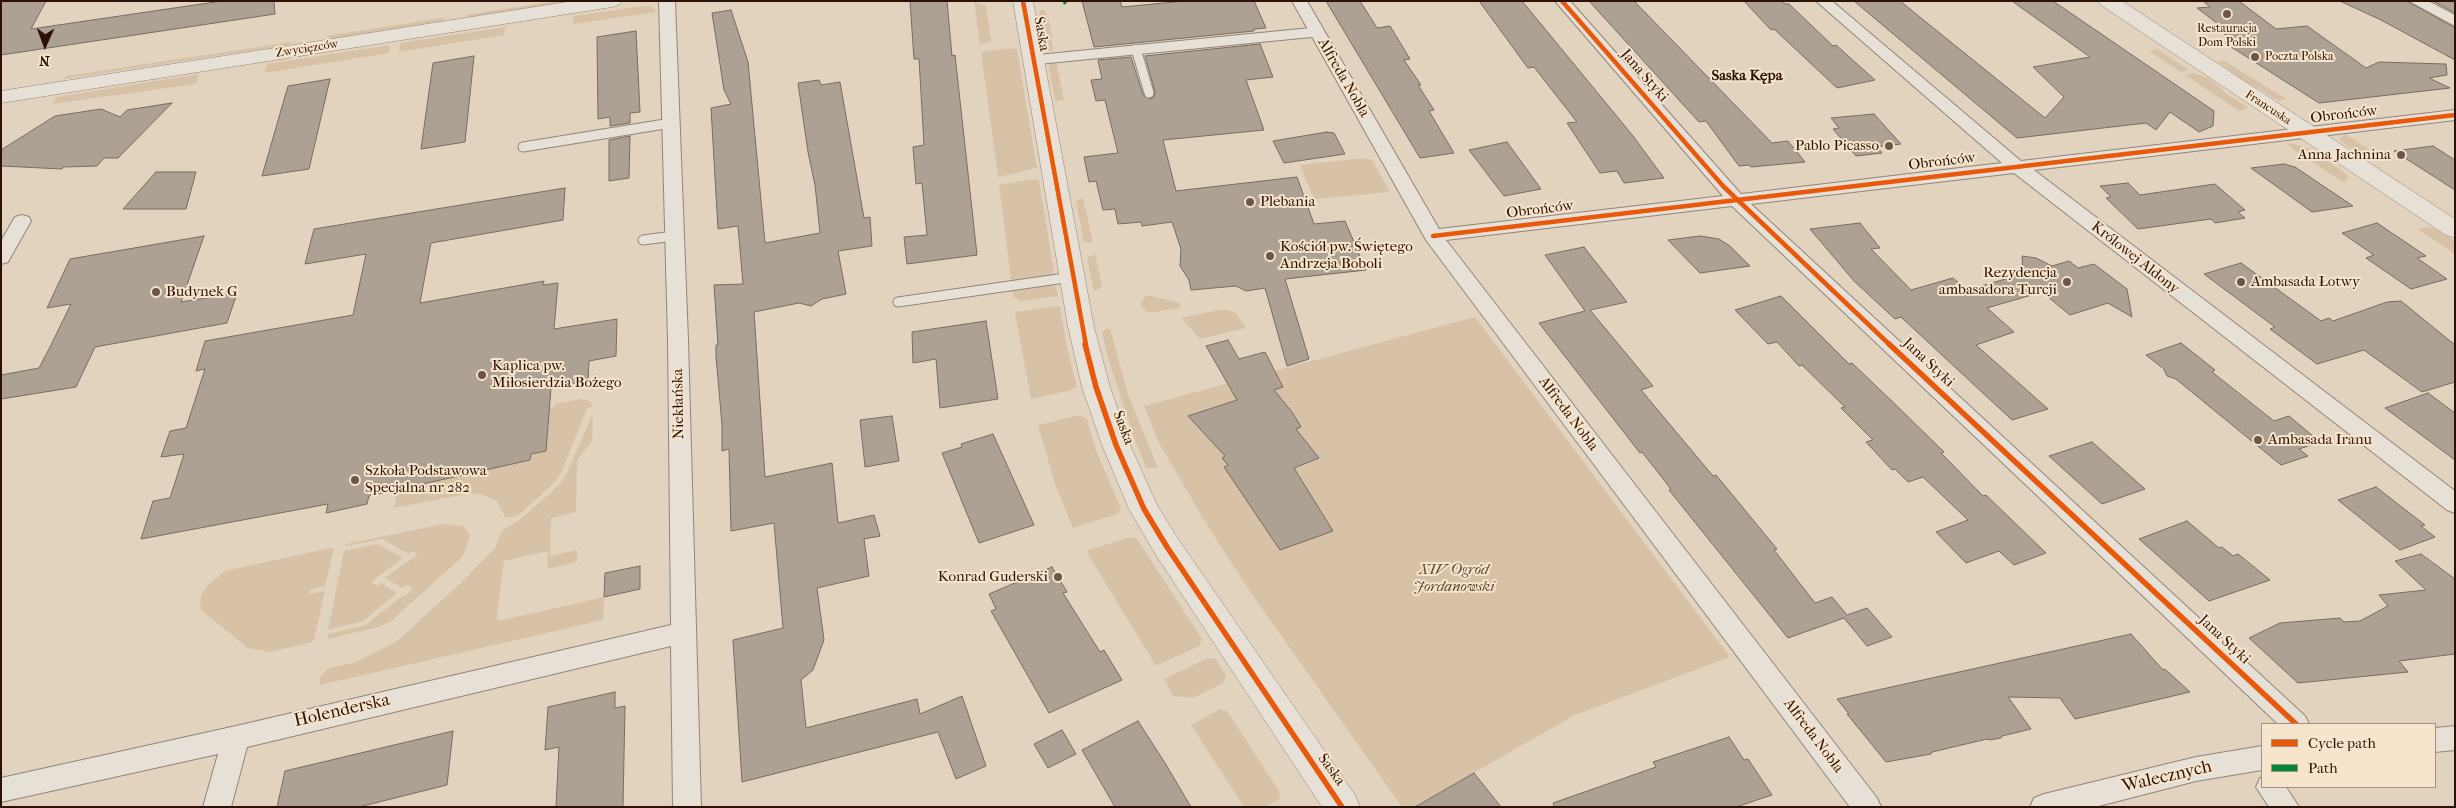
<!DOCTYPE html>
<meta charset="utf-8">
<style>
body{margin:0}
#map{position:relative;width:2456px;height:808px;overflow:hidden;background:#e2d3bf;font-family:"IM FELL French Canon",serif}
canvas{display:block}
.frame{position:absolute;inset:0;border:2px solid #2c1206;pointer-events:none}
.legend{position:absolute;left:2261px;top:723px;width:175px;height:65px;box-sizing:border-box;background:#f6e4cc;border:1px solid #a5907d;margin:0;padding:6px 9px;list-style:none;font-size:15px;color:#2c1206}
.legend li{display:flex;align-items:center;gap:10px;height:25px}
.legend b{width:25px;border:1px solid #a5907d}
.north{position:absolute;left:20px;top:20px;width:50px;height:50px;-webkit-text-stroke:4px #f6e4cc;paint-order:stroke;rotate:182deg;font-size:14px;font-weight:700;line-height:20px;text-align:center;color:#2c1206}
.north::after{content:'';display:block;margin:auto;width:18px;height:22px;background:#2c1206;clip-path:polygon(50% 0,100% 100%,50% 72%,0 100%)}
</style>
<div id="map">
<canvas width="2456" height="808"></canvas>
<div class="frame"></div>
<ul class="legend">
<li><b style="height:6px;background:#e8590c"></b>Cycle path</li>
<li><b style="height:6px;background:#00873e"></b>Path</li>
</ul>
<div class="north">N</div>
</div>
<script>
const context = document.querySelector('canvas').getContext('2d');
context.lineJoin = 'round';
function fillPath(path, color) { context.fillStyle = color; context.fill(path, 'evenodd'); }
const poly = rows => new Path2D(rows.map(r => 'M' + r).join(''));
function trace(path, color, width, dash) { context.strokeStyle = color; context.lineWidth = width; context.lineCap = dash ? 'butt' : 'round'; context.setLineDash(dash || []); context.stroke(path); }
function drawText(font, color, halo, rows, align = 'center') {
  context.font = font + ' "IM FELL French Canon",serif'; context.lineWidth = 4; context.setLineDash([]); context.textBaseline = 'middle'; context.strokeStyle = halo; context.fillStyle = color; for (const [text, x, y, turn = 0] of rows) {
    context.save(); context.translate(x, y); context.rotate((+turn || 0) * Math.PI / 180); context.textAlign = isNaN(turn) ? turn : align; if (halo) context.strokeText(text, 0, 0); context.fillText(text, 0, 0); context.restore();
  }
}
fillPath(poly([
 [555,1,575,1,469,17,465,15],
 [974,1,986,6,991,41,988,43,980,44],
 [643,6,652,7,657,12,573,24,573,16],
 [1041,10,1045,10,1051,28,1053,51,1046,50,1039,12],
 [447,17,443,21,333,39,326,36],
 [505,27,504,35,399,52,400,43],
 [297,41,288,45,64,79,66,76],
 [390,45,389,53,264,73,267,64],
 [1013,48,1017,50,1037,168,998,177,981,52],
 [2157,49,2189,70,2181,72,2149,51],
 [2223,60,2286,99,2279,101,2258,88,2231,76,2217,63,2243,79,2218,62],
 [1056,61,1064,100,1055,101,1048,63],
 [2193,73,2209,78,2227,94,2249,108,2239,111,2185,75],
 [199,74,196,84,52,104,56,97],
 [2345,134,2379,156,2375,160,2368,160,2342,142,2340,138],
 [2286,142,2308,148,2344,172,2348,177,2344,183,2294,150],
 [1363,158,1372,160,1390,192,1314,199,1300,165],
 [1034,179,1039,180,1054,272,1051,275,1011,281,999,185],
 [1083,198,1093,243,1084,242,1076,201],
 [2425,227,2434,228,2455,241,2455,254,2417,229],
 [1095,254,1102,287,1094,291,1087,258],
 [1052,285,1056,287,1058,296,1022,301,1013,297,1012,290],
 [1146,295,1180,303,1179,308,1148,313,1140,304],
 [1060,306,1068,352,1077,387,1072,390,1031,399,1015,312],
 [1223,309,1235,312,1246,328,1200,339,1181,318],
 [1475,317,1730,657,1575,715,1414,807,1402,807,1249,590,1207,525,1159,443,1144,406],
 [1106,329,1110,329,1129,397,1158,468,1146,468,1134,438,1108,358,1102,332],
 [581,399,590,401,593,407,587,408,562,471,555,482,521,513,513,517,505,517,497,501,483,495,471,493,394,508,397,490,530,460,531,454,546,451,548,423,533,426,514,416,554,407,555,404],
 [593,413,592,441,577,460,576,512,551,518,550,556,577,550,577,562,547,569,548,551,504,561,497,616,498,621,604,597,603,620,320,685,320,677,327,669,356,662,396,642,465,579,495,548,502,531,522,518,559,485,566,475],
 [1080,415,1087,419,1095,448,1121,509,1117,514,1073,528,1055,484,1038,425],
 [443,524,463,526,470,535,465,552,459,560,391,621,379,627,327,639,328,634,366,625,403,595,405,596,413,589,407,585,402,588,385,578,418,554,412,551,409,554,382,539,345,546,346,544],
 [1130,537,1137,539,1202,639,1199,646,1156,666,1086,551],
 [378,544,403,558,371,582,377,586,381,583,397,593,363,621,328,630,344,551],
 [330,548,334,549,325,586,310,590,309,594,325,591,314,640,310,643,269,652,248,648,200,609,201,595,207,586,225,571],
 [1208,658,1216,659,1226,676,1223,683,1193,698,1173,696,1164,679],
 [1220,709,1227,711,1279,791,1280,799,1265,807,1244,807,1191,725]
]), '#d8c2a7');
const building = poly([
 [1,1,46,1,31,29,222,1,274,1,275,14,1,55,1,1],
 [910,1,947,1,952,56,955,55,977,255,907,264,904,237,927,235,922,183,916,184,913,147,924,145,919,59,914,59,910,1],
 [1082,1,1120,1,1122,7,1185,1,1254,1,1266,28,1254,29,1254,31,1094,47,1082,1],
 [1326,1,1360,1,1377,28,1390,26,1410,59,1404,60,1421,85,1418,85,1434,110,1429,111,1454,153,1420,158,1326,1],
 [1479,1,1522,1,1633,136,1664,178,1624,183,1617,171,1600,173,1567,123,1577,122,1534,67,1528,68,1479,1],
 [1589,1,1634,1,1772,143,1788,141,1805,162,1751,167,1749,165,1739,166,1706,121,1699,122,1589,1],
 [1744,1,1782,1,1785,4,1789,4,1833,46,1836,45,1875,80,1837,88,1774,29,1771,30,1744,1],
 [1854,1,1900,1,2045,118,2064,97,2033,67,2090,57,2012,1,2053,1,2214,111,2213,126,2199,132,2170,112,2156,130,2146,123,2017,138,1854,1],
 [2203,1,2239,1,2276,29,2307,26,2366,68,2379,62,2446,64,2447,75,2429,78,2450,88,2319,103,2225,43,2234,42,2224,34,2230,33,2197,8,2210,7,2203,1],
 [2340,1,2407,1,2455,28,2455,60,2381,20,2340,1],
 [2433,1,2455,1,2455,13,2433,1],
 [731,10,748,62,765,243,820,233,815,185,808,152,798,83,819,80,821,85,840,82,864,218,870,217,872,246,838,251,846,294,822,299,811,306,799,303,754,312,765,477,832,463,838,523,874,515,880,536,864,539,869,576,817,588,824,640,813,670,801,680,806,728,917,699,920,714,962,696,986,766,956,779,938,732,742,782,733,640,783,628,774,523,731,531,729,449,722,451,722,425,716,356,716,345,718,345,714,285,743,284,738,226,718,229,711,108,731,104,724,90,712,13,731,10],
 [636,31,640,112,630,113,630,123,610,126,610,117,598,119,597,37,636,31],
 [1260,44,1273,77,1246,80,1264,130,1163,140,1176,191,1297,177,1314,224,1345,221,1366,270,1285,279,1309,359,1287,366,1265,288,1246,291,1236,286,1191,290,1189,280,1180,266,1181,249,1172,222,1142,226,1141,222,1118,224,1115,209,1103,210,1096,181,1089,182,1084,157,1118,153,1105,100,1096,101,1091,80,1102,79,1098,60,1131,57,1143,95,1150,99,1154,97,1155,92,1145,56,1260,44],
 [474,56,465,142,421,149,433,63,474,56],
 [330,79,309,169,262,176,288,86,330,79],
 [172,103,118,158,104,158,97,166,64,167,62,169,1,166,1,150,55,116,101,109,120,117,127,110,172,103],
 [1874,114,1901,144,1877,147,1882,153,1856,156,1833,129,1839,128,1831,118,1874,114],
 [1327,132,1334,133,1345,154,1284,163,1273,141,1327,132],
 [630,136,629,178,609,181,609,140,630,136],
 [1507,142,1541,189,1504,196,1469,150,1507,142],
 [2433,146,2455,160,2455,190,2394,151,2433,146],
 [2284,164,2295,167,2353,206,2312,212,2251,168,2284,164],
 [156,172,196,172,186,209,123,209,156,172],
 [2128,183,2140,195,2215,184,2245,210,2238,212,2245,218,2215,223,2211,219,2138,229,2106,198,2111,197,2100,186,2128,183],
 [565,188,563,220,431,243,420,303,544,281,543,285,558,283,554,329,617,319,616,356,589,361,588,381,551,388,546,451,531,454,530,460,369,496,367,504,326,513,328,504,141,539,153,501,170,498,184,454,161,457,170,431,186,428,205,369,196,371,205,341,353,315,366,254,305,264,314,229,565,188],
 [1860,223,1880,248,1871,249,1911,290,1953,278,1967,290,2023,274,2022,256,2036,258,2052,266,2069,261,2078,268,2094,264,2127,289,2132,317,2108,303,2070,315,2042,292,1987,308,2014,332,1976,345,2048,409,2012,420,1915,330,1901,317,1895,319,1854,281,1810,229,1860,223],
 [2377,223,2426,256,2417,258,2447,279,2411,289,2366,258,2374,255,2342,233,2377,223],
 [204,236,181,302,237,293,227,323,95,347,76,387,1,399,1,375,39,368,50,347,71,304,47,308,70,259,204,236],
 [1700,236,1719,239,1730,246,1750,266,1700,273,1668,240,1700,236],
 [1584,247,1627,302,1590,310,1653,386,1641,390,1713,476,1716,475,1777,549,1774,550,1815,603,1832,597,1847,615,1867,608,1892,637,1867,646,1844,618,1788,638,1669,490,1671,489,1642,452,1640,453,1539,323,1585,311,1545,255,1584,247],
 [2241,263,2321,321,2329,318,2333,321,2387,302,2401,301,2455,345,2455,382,2422,392,2364,350,2317,364,2270,329,2275,327,2204,274,2241,263],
 [1781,296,1849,364,1852,363,1900,409,1944,452,1941,453,1983,496,1986,495,2046,553,2014,565,1999,551,1966,563,1936,532,1968,520,1923,477,1908,482,1895,469,1892,470,1866,442,1873,440,1841,408,1845,407,1802,365,1799,366,1777,342,1768,344,1735,310,1781,296],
 [986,321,998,399,940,408,936,359,913,363,912,332,986,321],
 [1228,340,1239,359,1265,352,1283,387,1274,390,1292,412,1301,427,1296,429,1319,458,1294,468,1333,531,1280,550,1224,467,1228,465,1222,458,1225,456,1188,416,1237,400,1206,346,1228,340],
 [2181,343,2215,370,2212,372,2274,421,2289,416,2320,442,2299,449,2308,456,2281,465,2176,379,2167,376,2164,369,2146,355,2181,343],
 [2428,393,2455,413,2455,460,2385,408,2428,393],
 [892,416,899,461,865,467,860,420,892,416],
 [993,434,1034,525,979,543,942,453,962,447,961,444,993,434],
 [2092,442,2145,489,2102,504,2049,456,2092,442],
 [2376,487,2425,525,2421,526,2435,537,2400,550,2338,500,2376,487],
 [2187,521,2219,548,2222,547,2233,556,2238,554,2270,580,2209,601,2139,539,2187,521],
 [2421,554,2455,579,2455,654,2399,661,2408,672,2298,683,2249,638,2280,623,2340,618,2344,622,2360,621,2388,606,2379,595,2426,590,2395,561,2421,554],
 [640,566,640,589,604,597,605,573,640,566],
 [1052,567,1067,592,1063,593,1100,652,1104,650,1122,680,1049,713,991,611,996,609,989,594,1052,567],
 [2131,634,2163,670,2165,669,2190,692,2075,719,2060,698,2008,697,2031,729,2002,736,2001,738,1990,740,1987,739,1932,752,1931,754,1886,762,1847,714,1849,714,1837,699,2131,634],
 [615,692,615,708,625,706,623,807,556,807,559,747,545,750,548,707,615,692],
 [1138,721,1165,763,1191,807,1115,807,1082,750,1138,721],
 [1062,730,1076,754,1048,768,1034,744,1062,730],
 [453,731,447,785,359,807,277,807,285,771,453,731],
 [1729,737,1744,760,1748,759,1772,795,1736,807,1554,807,1553,803,1656,767,1653,762,1729,737],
 [1474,773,1501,807,1415,807,1474,773]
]);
fillPath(building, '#ada193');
trace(building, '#776c60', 1);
const service = poly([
 [1136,49,1149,93],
 [1033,60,1316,32],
 [523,147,671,123],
 [643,240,674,236],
 [898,302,1072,277]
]);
const minor = poly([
 [659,1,675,1,688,340,701,807,673,807,671,646,247,747,231,807,203,807,218,754,1,802,1,778,236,726,671,625,668,340,659,1],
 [1292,1,1307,1,1439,229,1723,196,1555,1,1570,1,1741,194,2002,163,1816,1,1832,1,2021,161,2455,110,2455,120,2034,170,2455,491,2455,513,2447,510,2014,173,1751,204,2305,716,2309,724,2278,724,1732,206,1446,240,1877,798,1881,807,1850,807,1426,240,1292,1],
 [2409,1,2428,1,2455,15,2455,26,2409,1],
 [22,215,29,217,31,221,8,262,1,264,1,241,15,217,22,215],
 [2455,726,2455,750,2435,752,2435,728,2455,726],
 [2262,746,2262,770,2196,781,2095,807,2030,807,2034,798,2044,794,2196,757,2262,746],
 [2260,778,2262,778,2262,787,2286,787,2299,807,2269,807,2256,787,2260,778]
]);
const tertiary = poly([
 [573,1,622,1,619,5,612,7,1,103,1,91,573,1],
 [1013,1,1033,1,1094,327,1110,387,1130,445,1157,505,1178,539,1355,795,1360,807,1322,807,1156,555,1129,509,1102,445,1082,387,1068,327,1013,1],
 [2098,1,2122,1,2455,219,2455,238,2446,235,2101,5,2098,1]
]);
trace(service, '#918579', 11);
trace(minor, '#918579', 2);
trace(tertiary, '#918579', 1);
trace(service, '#e7e0d6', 9);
fillPath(minor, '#e7e0d6');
fillPath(tertiary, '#e7e0d6');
trace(poly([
 [1064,4,1066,1]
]), '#00873e', 3, [6, 3]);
trace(poly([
 [1023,1,1086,345],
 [1562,1,1723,186,1890,345],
 [1433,236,2455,115]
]), '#e8590c', 4.5);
trace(poly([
 [1085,344,1096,387,1116,445,1144,509,1167,547,1342,807],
 [1889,344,2296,724]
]), '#e8590c', 5.5);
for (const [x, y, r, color] of [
 [2227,14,5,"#6c5647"],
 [2255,57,5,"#6c5647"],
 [1889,146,5,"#6c5647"],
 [2401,155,5,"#6c5647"],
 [1250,202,5,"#6c5647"],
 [1270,256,5,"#6c5647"],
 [2067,282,5,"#6c5647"],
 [2241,282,5,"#6c5647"],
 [156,292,5,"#6c5647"],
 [482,375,5,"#6c5647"],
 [2258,440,5,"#6c5647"],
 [355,480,5,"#6c5647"],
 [1058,577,5,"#6c5647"]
]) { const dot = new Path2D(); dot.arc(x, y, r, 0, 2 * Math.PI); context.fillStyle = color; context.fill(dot); trace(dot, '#f6e4cc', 2); }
drawText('12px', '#2c1206', '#f6e4cc', [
 ["Restauracja",2227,29],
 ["Dom Polski",2227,43],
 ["Poczta Polska",2265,57,"left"]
]);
drawText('12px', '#2c1206', '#f6e4cc', [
 ["Zwycięzców",307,49,-9],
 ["Francuska",2268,108,33]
]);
drawText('15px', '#2c1206', '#f6e4cc', [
 ["Saska",1041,34,80],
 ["Jana Styki",1644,76,49],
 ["Alfreda Nobla",1343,78,60],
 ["Obrońców",2344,115,-7],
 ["Obrońców",1942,162,-7],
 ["Obrońców",1540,210,-7],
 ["Królowej Aldony",2135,258,38],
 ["Jana Styki",1928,363,43],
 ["Niekłańska",679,404,-91],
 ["Alfreda Nobla",1568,414,53],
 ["Saska",1123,428,69],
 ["Jana Styki",2224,640,43],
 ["Alfreda Nobla",1813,736,53],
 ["Saska",1331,770,54]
]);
drawText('bold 15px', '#2c1206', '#f6e4cc', [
 ["Saska Kępa",1747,76]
]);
drawText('15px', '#2c1206', '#f6e4cc', [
 ["Pablo Picasso",1879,146,"right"],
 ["Anna Jachnina",2391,155,"right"],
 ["Plebania",1260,202],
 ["Kościół pw. Świętego",1280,247],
 ["Andrzeja Boboli",1280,264],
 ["Rezydencja",2057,273,"right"],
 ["ambasadora Turcji",2057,290,"right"],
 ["Ambasada Łotwy",2251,282],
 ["Budynek G",166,292],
 ["Kaplica pw.",492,366],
 ["Miłosierdzia Bożego",492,383],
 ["Ambasada Iranu",2268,440],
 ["Szkoła Podstawowa",365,471],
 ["Specjalna nr 282",365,488],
 ["Konrad Guderski",1048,577,"right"]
], 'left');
drawText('italic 15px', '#5d4330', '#f6e4cc', [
 ["XIV Ogród",1454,570],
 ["Jordanowski",1454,587]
]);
drawText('18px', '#2c1206', '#f6e4cc', [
 ["Holenderska",342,711,-13],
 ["Walecznych",2167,777,-13]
]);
</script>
